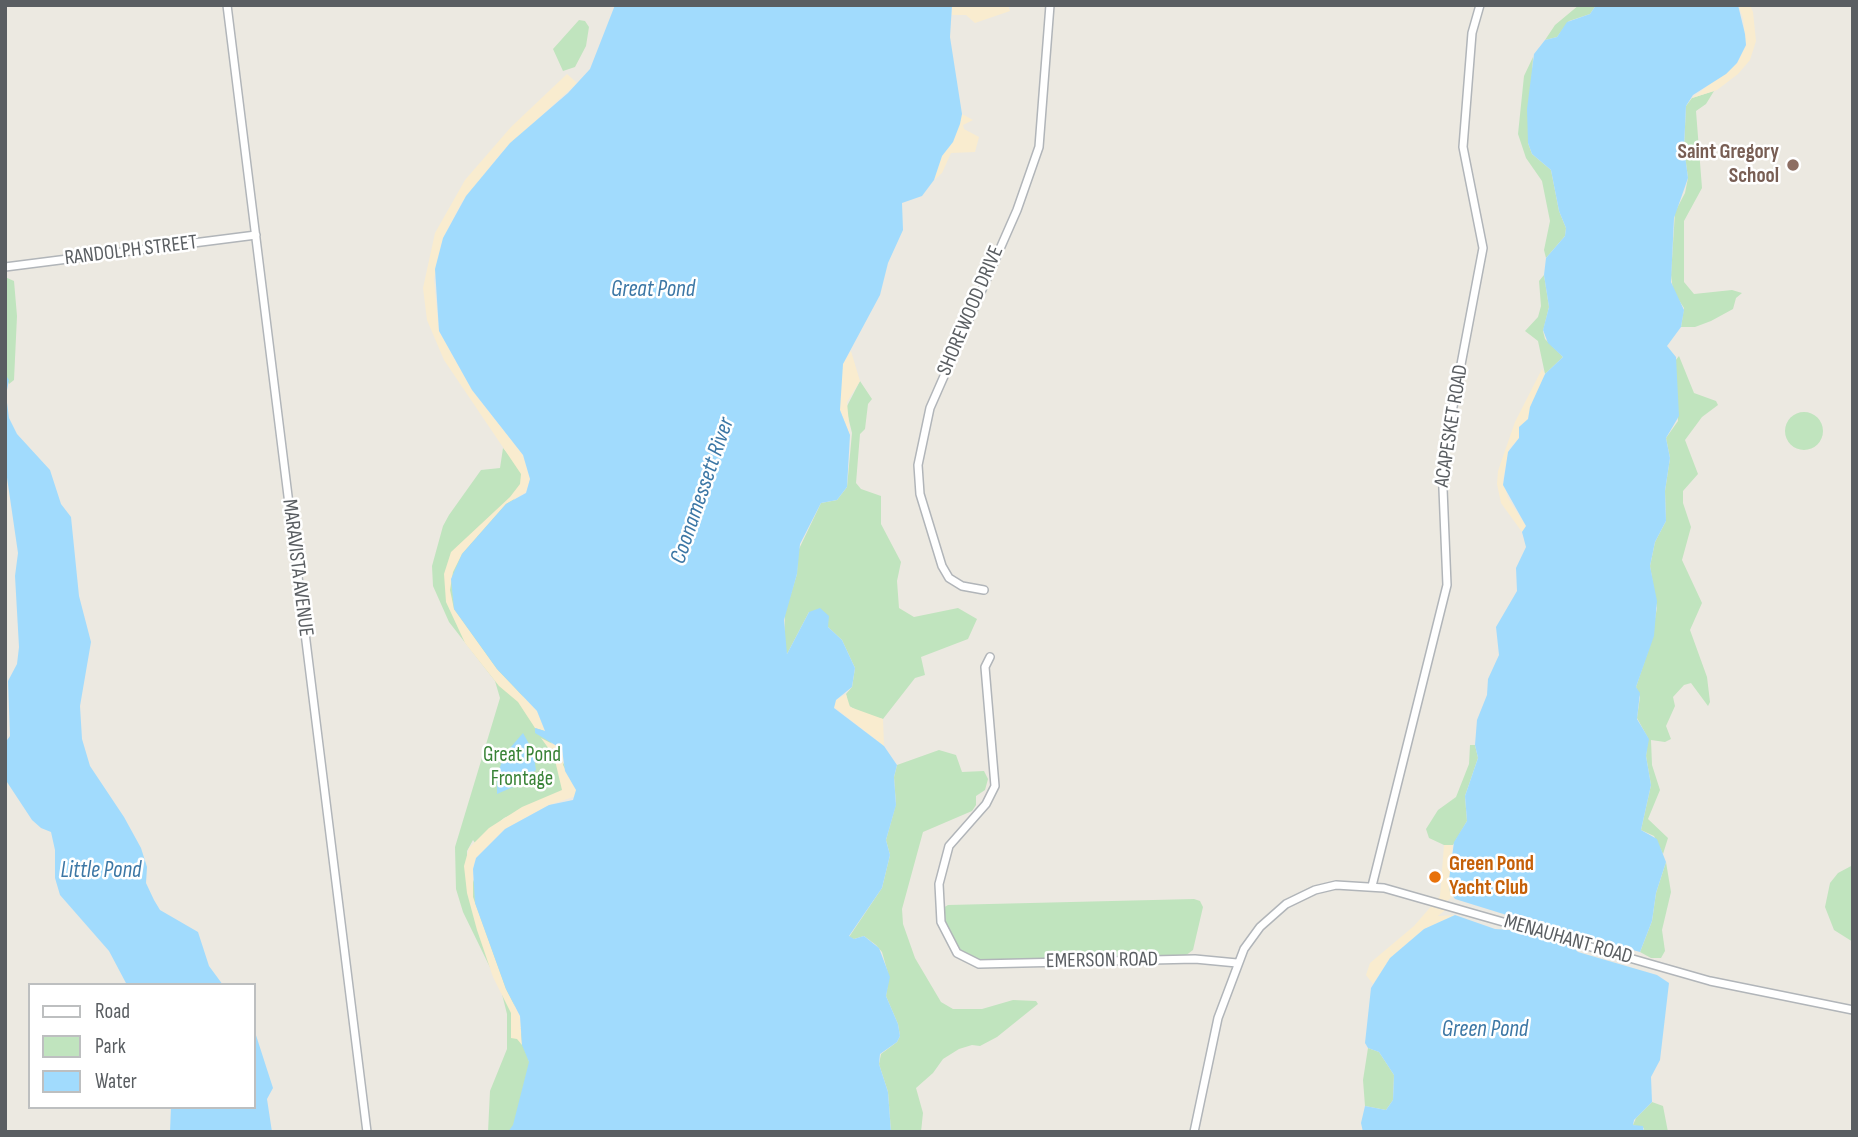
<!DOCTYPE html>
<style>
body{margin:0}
#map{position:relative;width:1858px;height:1137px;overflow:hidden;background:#ece9e1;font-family:"Sofia Sans Condensed",sans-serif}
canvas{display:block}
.frame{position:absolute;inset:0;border:7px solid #5a5e62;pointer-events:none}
.legend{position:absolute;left:28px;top:983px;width:228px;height:126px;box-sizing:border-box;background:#fff;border:2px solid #bdbfc0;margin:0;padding:9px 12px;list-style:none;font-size:21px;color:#5a5e62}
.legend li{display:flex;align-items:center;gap:14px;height:35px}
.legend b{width:35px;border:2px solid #bdbfc0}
</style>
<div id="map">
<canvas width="1858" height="1137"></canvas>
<div class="frame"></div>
<ul class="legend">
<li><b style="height:9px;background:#fff"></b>Road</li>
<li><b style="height:19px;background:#c0e4be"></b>Park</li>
<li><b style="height:19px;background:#a1dbfd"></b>Water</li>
</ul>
</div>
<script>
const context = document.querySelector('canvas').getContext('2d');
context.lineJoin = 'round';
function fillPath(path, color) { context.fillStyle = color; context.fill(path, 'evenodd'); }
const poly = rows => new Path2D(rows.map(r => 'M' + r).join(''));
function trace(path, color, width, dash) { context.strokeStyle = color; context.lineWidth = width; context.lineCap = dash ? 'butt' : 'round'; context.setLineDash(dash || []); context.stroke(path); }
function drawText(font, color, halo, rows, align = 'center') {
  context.font = font + ' "Sofia Sans Condensed",sans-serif'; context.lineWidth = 5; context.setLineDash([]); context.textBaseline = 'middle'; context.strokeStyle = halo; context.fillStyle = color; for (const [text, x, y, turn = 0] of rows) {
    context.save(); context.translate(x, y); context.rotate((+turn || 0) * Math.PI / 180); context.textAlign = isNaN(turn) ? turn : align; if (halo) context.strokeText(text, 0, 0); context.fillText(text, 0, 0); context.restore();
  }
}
fillPath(poly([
 [1579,5,1596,5,1590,14,1569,21,1557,37,1545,40,1555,25],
 [579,20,585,21,589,27,586,46,575,67,563,71,553,49],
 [1533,57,1528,143,1532,154,1551,170,1559,211,1566,228,1565,236,1546,258,1544,250,1550,221,1542,181,1526,158,1518,134,1524,76],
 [1714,91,1706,104,1696,111,1702,188,1684,221,1684,282,1694,294,1732,290,1742,293,1736,298,1733,309,1711,321,1695,327,1681,327,1684,308,1673,291,1671,275,1675,212,1685,193,1688,178,1684,148,1686,106,1692,98],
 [1544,275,1549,307,1543,331,1545,339,1563,357,1545,374,1538,341,1525,331,1538,317,1541,306,1539,281],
 [5,277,14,281,17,316,14,380,9,384,5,374],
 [1679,356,1694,393,1716,401,1718,405,1702,417,1685,440,1698,474,1683,491,1683,503,1691,527,1682,560,1702,603,1690,630,1707,677,1710,702,1708,706,1691,683,1684,685,1673,697,1675,706,1666,726,1671,739,1665,742,1651,740,1652,765,1660,790,1648,819,1668,838,1663,854,1654,836,1641,830,1651,785,1646,756,1648,738,1637,718,1640,697,1636,687,1650,645,1657,608,1650,566,1655,542,1666,521,1665,491,1670,458,1666,438,1678,421,1675,361],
 [860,381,872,399,868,404,865,429,860,434,856,483,861,489,881,496,881,524,901,562,897,581,899,608,914,617,958,608,977,619,968,639,921,657,925,675,915,678,883,719,862,714,848,705,846,694,852,687,855,668,842,640,828,627,827,621,809,612,787,654,784,647,785,613,797,574,798,551,821,503,837,500,847,487,852,433,846,408],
 '1785 431a19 19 0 1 1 38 0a19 19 0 1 1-38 0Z',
 [503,448,529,478,455,583,577,786,504,818,475,843,473,840,467,851,467,862,508,981,533,1077,514,1132,488,1132,490,1091,507,1049,507,1014,501,990,463,912,456,889,455,847,500,698,495,681,449,622,433,586,432,566,443,526,449,515,481,470,500,468],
 [1470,745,1475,745,1478,758,1465,796,1467,821,1453,845,1444,845,1429,838,1426,829,1438,810,1456,797,1469,764],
 [939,750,956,755,962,772,984,771,988,779,985,790,976,796,976,805,972,811,923,832,902,909,903,924,915,958,941,1002,953,1009,982,1009,1013,1000,1036,1001,1038,1004,997,1037,980,1046,972,1045,959,1049,943,1059,933,1073,916,1088,923,1113,921,1132,891,1132,888,1092,879,1064,881,1054,897,1042,900,1036,898,1024,886,996,889,977,882,952,876,945,864,936,854,939,849,937,882,888,890,855,886,840,896,804,894,777,897,765],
 [1666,862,1671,892,1662,930,1665,951,1661,958,1651,958,1640,952,1652,921,1656,893],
 [1853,865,1853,942,1834,930,1825,907,1830,883,1838,873],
 [1194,899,1200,901,1203,907,1193,950,1185,956,981,961,961,954,943,922,943,908,948,905],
 [1368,1048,1379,1052,1394,1075,1393,1100,1386,1110,1365,1106,1363,1080],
 [1652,1102,1663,1106,1668,1132,1644,1132,1644,1128,1633,1125,1636,1118]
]), '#c0e4be');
fillPath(poly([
 [952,5,1008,5,1010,11,975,23,966,15,952,15],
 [1738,5,1750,5,1753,12,1756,41,1750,60,1738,74,1717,90,1692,98,1737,63,1746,45,1743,18],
 [567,74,577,83,502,152,462,202,443,238,434,279,439,331,472,390,523,455,530,479,526,492,506,504,462,554,453,572,450,590,454,609,497,669,537,711,545,731,535,728,518,702,499,686,465,643,446,602,444,574,451,552,510,497,520,484,521,474,444,360,427,320,423,288,435,233,465,180,511,127],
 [962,114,973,120,963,125,964,129,979,137,975,152,951,153,942,173,934,180,942,156,953,142],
 [851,351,860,381,847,402,850,435,840,410,840,380,843,364],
 [1542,369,1545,374,1544,384,1533,400,1527,422,1521,426,1519,438,1509,449,1503,480,1508,498,1526,526,1522,532,1501,503,1497,484,1498,471,1515,422],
 [846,694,850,707,883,719,884,746,834,707,836,700],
 [541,738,562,749,563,765,576,789,576,796,549,805,505,829,476,858,473,869,473,897,506,989,520,1016,522,1045,517,1039,511,1038,511,1013,493,977,477,930,467,893,464,866,469,848,489,828,522,807,562,790,554,756],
 [1444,845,1453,845,1449,880,1452,897,1446,902,1450,906,1438,916,1455,915,1424,929,1390,958,1373,984,1366,975,1370,963,1414,926,1440,896]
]), '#f9eccf');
fillPath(poly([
 [615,5,952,5,950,37,962,114,960,124,953,142,942,156,934,180,922,196,902,203,903,230,888,263,880,295,843,364,840,410,850,435,847,487,837,500,821,503,800,544,797,574,784,620,787,654,809,612,820,608,829,616,828,627,842,640,855,668,852,687,836,700,834,708,884,746,897,765,894,777,896,805,886,840,890,855,882,888,849,936,854,939,864,936,879,948,890,977,886,996,898,1024,900,1036,897,1042,880,1054,879,1064,888,1092,891,1132,508,1132,513,1125,529,1062,522,1045,520,1016,506,989,475,903,473,869,476,858,505,829,549,805,573,800,576,790,565,771,562,749,535,733,535,728,545,731,537,711,497,669,454,609,451,579,462,554,506,504,526,493,530,479,523,455,472,390,439,331,435,269,443,238,466,196,510,143,568,93,590,69],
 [1596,5,1738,5,1745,34,1746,45,1737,63,1726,74,1693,95,1686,106,1684,148,1688,178,1674,218,1671,282,1684,310,1681,327,1667,346,1676,357,1679,416,1666,438,1670,458,1665,491,1666,521,1655,542,1650,566,1657,601,1654,636,1636,687,1640,693,1637,719,1649,739,1646,756,1651,785,1641,830,1657,839,1666,862,1656,893,1652,921,1640,952,1575,934,1568,942,1578,952,1657,975,1669,983,1660,1060,1651,1077,1652,1102,1634,1120,1633,1125,1643,1126,1644,1132,1363,1132,1361,1123,1365,1106,1386,1110,1393,1100,1394,1075,1379,1052,1368,1048,1365,1043,1371,988,1390,958,1424,929,1455,915,1495,929,1568,934,1455,899,1450,892,1449,880,1454,842,1467,821,1465,796,1478,758,1475,745,1477,720,1487,695,1488,679,1499,655,1496,627,1517,591,1516,568,1526,547,1522,532,1526,526,1503,485,1508,452,1519,438,1519,427,1528,419,1530,407,1545,374,1563,357,1548,343,1543,330,1549,307,1544,275,1546,258,1565,236,1566,228,1559,211,1551,170,1532,154,1528,143,1527,109,1534,54,1545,40,1557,37,1567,22,1590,14],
 [5,374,9,380,6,395,9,418,17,434,50,470,61,504,71,517,79,596,91,642,80,706,82,739,90,766,124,817,141,848,147,867,146,883,154,900,160,910,198,932,209,966,223,985,127,985,109,951,60,895,55,878,55,850,51,832,41,828,32,820,5,779,5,743,10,736,8,681,17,664,19,647,15,576,18,553,5,464],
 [523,733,533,751,536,770,520,784,497,794,497,776,504,755],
 [254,1029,273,1088,267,1099,272,1132,170,1132,171,1107,254,1107]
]), '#a1dbfd');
const secondary = poly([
 [227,5,367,1132],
 [5,267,256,235],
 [984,590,962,586,949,578,942,566,920,494,918,465,930,408,1017,210,1039,147,1050,5],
 [990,657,985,667,995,786,986,804,949,846,939,884,941,922,957,953,979,964,1195,959,1237,963],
 [1372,886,1447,585,1442,465,1483,248,1463,147,1472,33,1480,5],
 [1194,1132,1218,1018,1244,949,1260,927,1286,904,1315,890,1336,885,1384,888,1710,981,1853,1010]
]);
trace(secondary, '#b1b5b9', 10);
trace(secondary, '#fff', 7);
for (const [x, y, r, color] of [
 [1793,165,7,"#8d6e63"],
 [1435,877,7,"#e8710a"]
]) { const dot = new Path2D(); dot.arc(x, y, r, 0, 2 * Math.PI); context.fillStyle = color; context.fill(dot); trace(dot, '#fff', 2.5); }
drawText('bold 21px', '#785e54', '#fff', [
 ["Saint Gregory",1779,153],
 ["School",1779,177]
], 'right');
drawText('21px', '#5a5e62', '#fff', [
 ["RANDOLPH STREET",131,251,-7],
 ["SHOREWOOD DRIVE",971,311,-67],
 ["ACAPESKET ROAD",1452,426,-81],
 ["MARAVISTA AVENUE",297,568,83],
 ["MENAUHANT ROAD",1568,940,16],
 ["EMERSON ROAD",1102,961,-1]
]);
drawText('21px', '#398337', '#fff', [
 ["Great Pond",522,756],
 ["Frontage",522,780]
]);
drawText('bold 21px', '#c56008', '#fff', [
 ["Green Pond",1449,865],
 ["Yacht Club",1449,889]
], 'left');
drawText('italic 23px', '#3c77a5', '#fff', [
 ["Great Pond",653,290],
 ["Coonamessett River",703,491,-71],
 ["Little Pond",101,871],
 ["Green Pond",1485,1030]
]);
</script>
